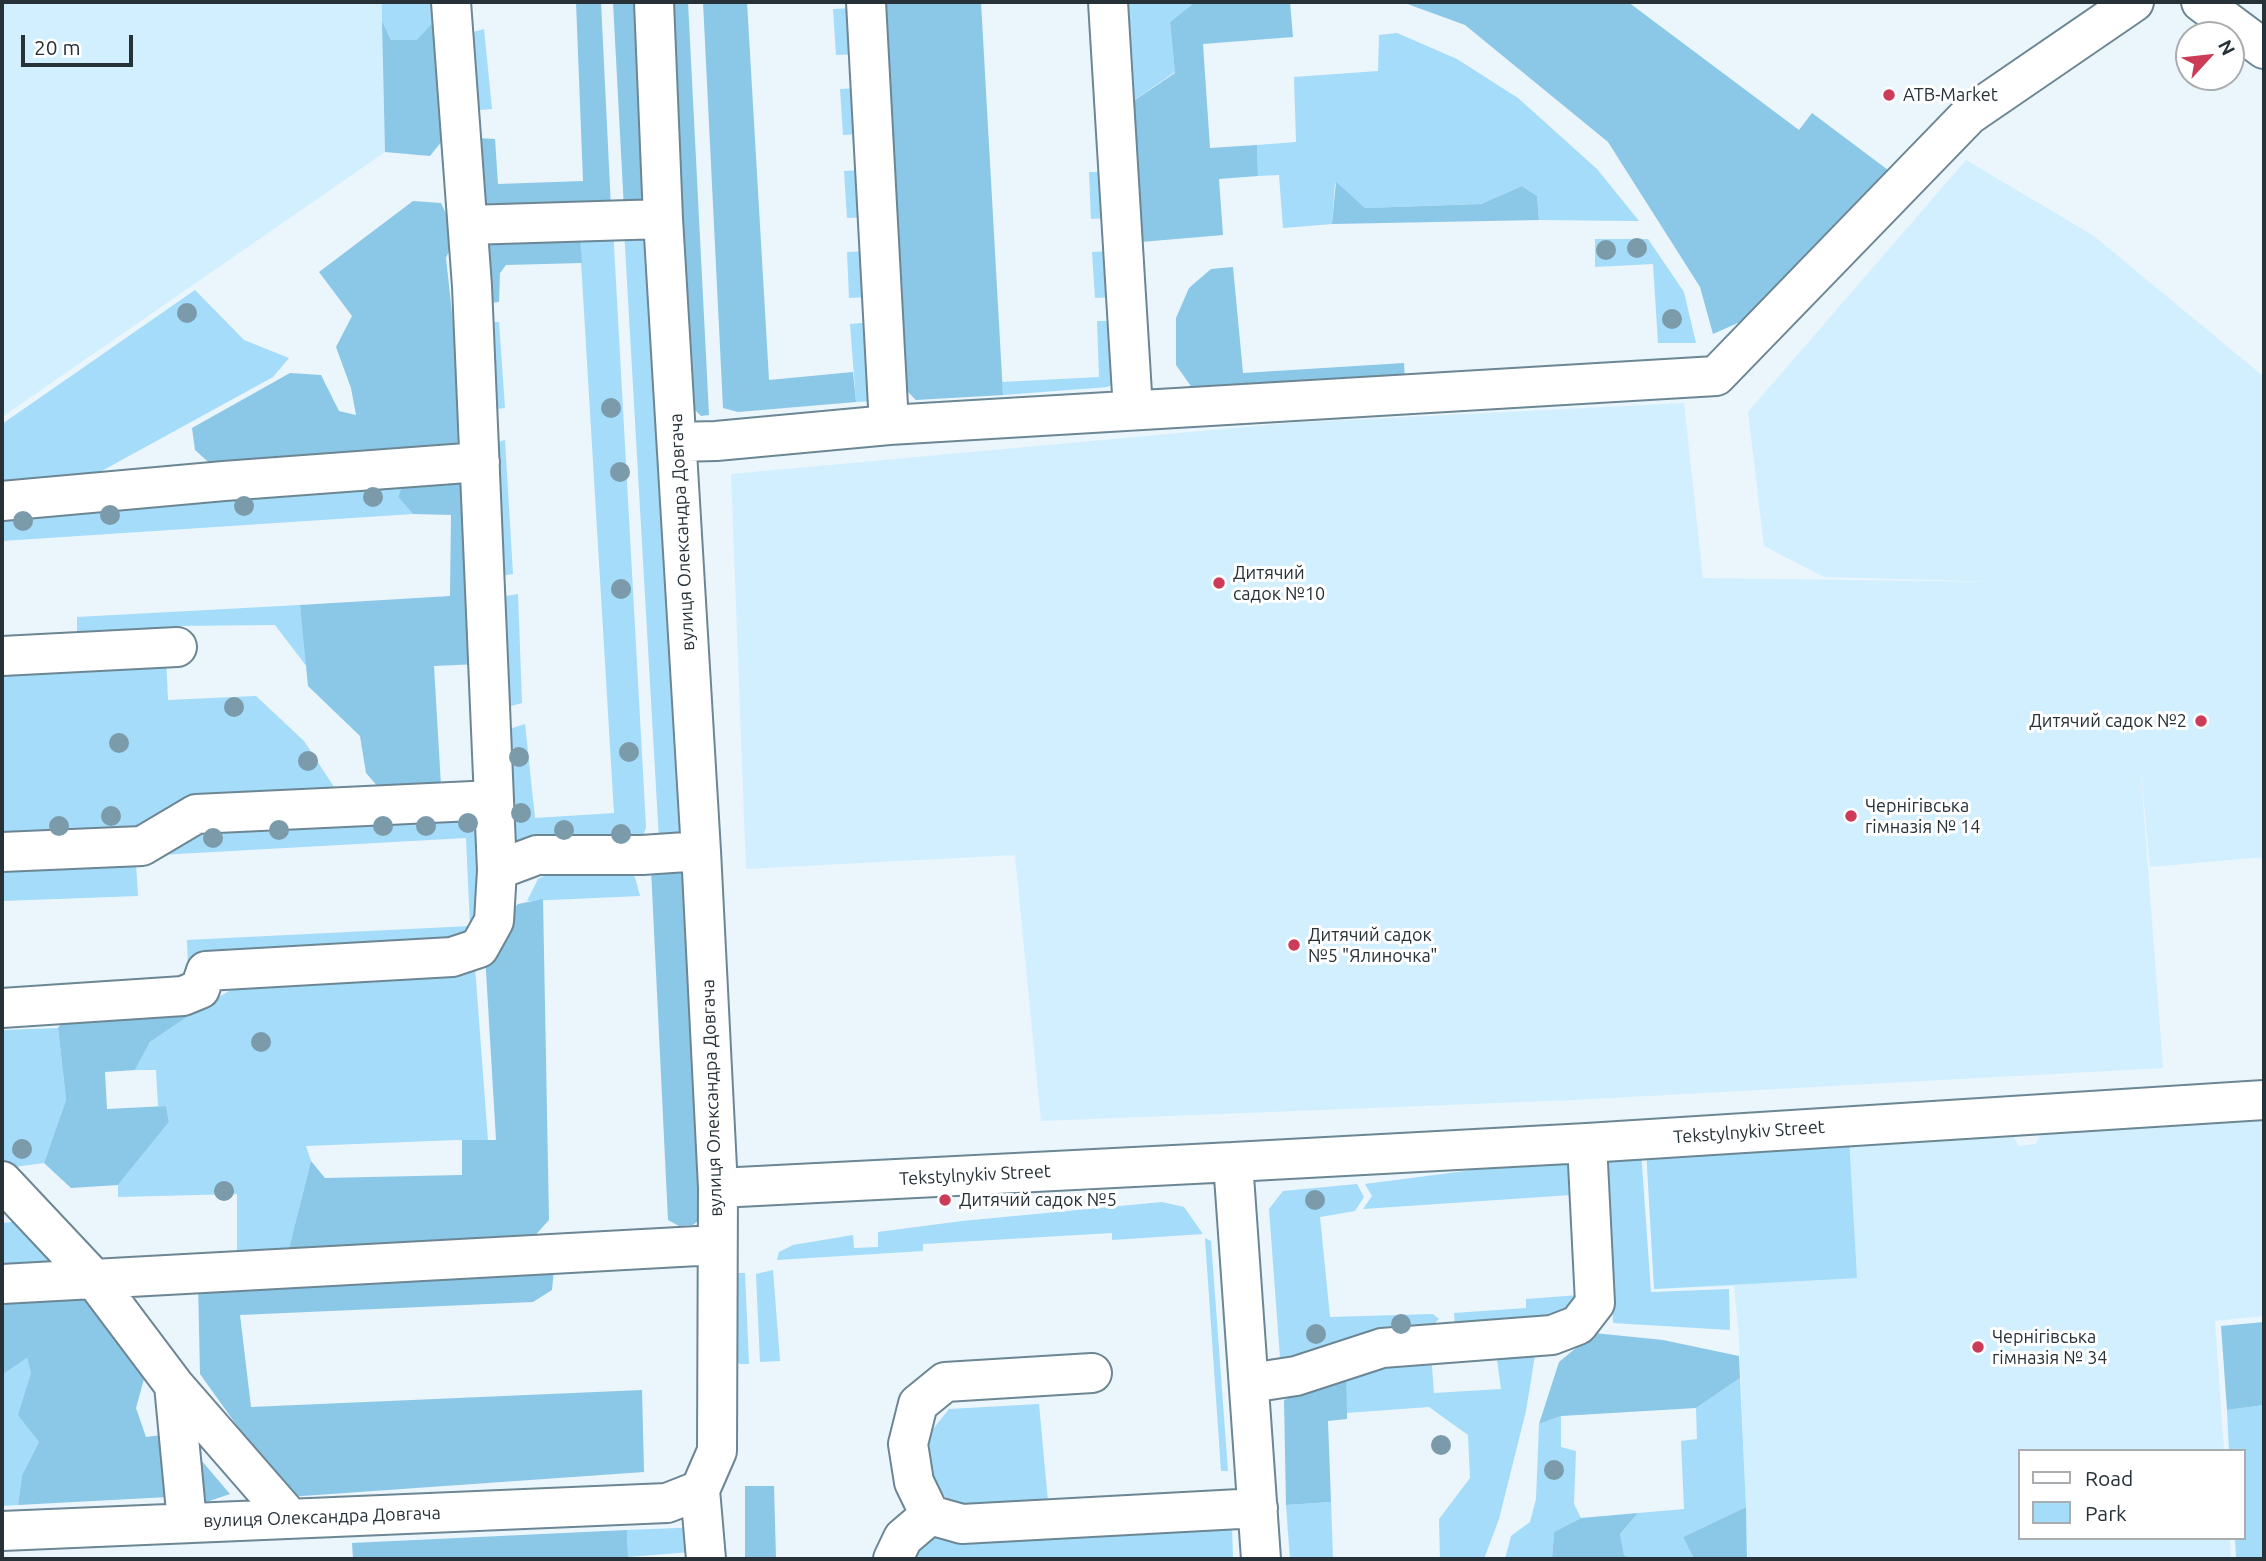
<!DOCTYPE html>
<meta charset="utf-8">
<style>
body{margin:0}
#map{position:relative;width:2266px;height:1561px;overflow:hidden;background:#eaf5fc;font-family:Ubuntu,sans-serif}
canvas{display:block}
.frame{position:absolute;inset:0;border:4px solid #273238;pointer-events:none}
.legend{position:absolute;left:2018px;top:1449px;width:228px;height:91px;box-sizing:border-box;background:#fff;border:2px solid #a9adaf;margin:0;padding:9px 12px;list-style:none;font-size:21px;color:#273238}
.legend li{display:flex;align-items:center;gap:14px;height:35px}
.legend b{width:35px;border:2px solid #a9adaf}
.north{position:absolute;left:2175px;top:21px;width:70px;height:70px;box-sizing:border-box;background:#fff;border:2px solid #a9adaf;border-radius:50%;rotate:63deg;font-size:19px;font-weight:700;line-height:28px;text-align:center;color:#273238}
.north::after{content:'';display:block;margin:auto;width:24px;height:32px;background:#cc3c58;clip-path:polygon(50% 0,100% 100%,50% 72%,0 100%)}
.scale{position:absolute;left:21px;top:35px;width:112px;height:32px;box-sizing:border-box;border:4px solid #273238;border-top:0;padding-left:9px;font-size:21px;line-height:24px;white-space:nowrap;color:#273238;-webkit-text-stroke:5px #fff;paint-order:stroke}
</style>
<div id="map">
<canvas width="2266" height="1561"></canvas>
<div class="frame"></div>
<ul class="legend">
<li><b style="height:9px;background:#fff"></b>Road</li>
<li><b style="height:19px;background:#a4dcf9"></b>Park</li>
</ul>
<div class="north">N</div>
<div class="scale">20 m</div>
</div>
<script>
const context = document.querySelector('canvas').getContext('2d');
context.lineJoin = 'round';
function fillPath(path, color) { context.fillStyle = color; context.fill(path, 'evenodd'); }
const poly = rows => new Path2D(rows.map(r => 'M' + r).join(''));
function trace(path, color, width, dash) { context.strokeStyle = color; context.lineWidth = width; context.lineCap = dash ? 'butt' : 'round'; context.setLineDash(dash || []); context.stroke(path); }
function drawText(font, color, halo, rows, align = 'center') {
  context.font = font + ' Ubuntu,sans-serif'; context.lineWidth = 6; context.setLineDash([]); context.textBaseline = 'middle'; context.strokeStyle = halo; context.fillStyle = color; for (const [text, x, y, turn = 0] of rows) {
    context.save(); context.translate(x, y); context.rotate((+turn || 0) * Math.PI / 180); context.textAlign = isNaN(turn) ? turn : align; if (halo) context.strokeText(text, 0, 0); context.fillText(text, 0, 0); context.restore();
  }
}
fillPath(poly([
 [2,2,382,2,385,152,2,417],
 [1966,160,2094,236,2264,377,2264,857,2150,867,2140,761,2163,1068,1574,1100,1041,1121,1015,855,746,869,731,474,1289,423,1684,403,1703,578,2000,582,1824,577,1764,546,1748,412],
 [2264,1118,2264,1316,2215,1321,2224,1451,2019,1451,2019,1538,2230,1538,2231,1559,1748,1559,1739,1337,1734,1286,1654,1289,1849,1138,2010,1131,2019,1146,2036,1144,2044,1129]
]), '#d2efff');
fillPath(poly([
 [382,2,436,2,436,19,418,40,391,40,382,21],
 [1115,2,1195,2,1170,22,1175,72,1120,110],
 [855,8,857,54,836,55,833,9],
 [484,29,492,109,468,111,463,35],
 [1397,33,1457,59,1518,98,1597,169,1639,221,1539,220,1537,196,1522,186,1481,204,1365,208,1335,183,1332,224,1283,228,1279,175,1258,176,1257,145,1296,142,1294,77,1378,71,1379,35],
 [859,88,861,134,843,135,840,89],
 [864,170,866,217,847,218,844,171],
 [1089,172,1104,172,1107,218,1091,219],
 [579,228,613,228,646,827,641,842,536,847,513,842,500,732,525,724,535,818,614,813],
 [624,229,644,230,686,825,676,837,659,840],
 [1595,239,1648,239,1684,292,1696,343,1658,343,1653,264,1595,267],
 [868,251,870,297,849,298,847,252],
 [1108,251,1111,297,1095,298,1092,252],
 [195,290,244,340,289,358,273,377,98,473,2,487,2,424],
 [1097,321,1113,321,1116,382,1108,387,1003,395,1002,382,1099,377],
 [483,322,499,322,505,408,488,410],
 [872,322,877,401,856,402,850,324],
 [505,440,513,574,493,577,488,444],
 [404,481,398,497,413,514,2,541,2,511],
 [518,594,522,703,497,710,494,598],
 [300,605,307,667,275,625,172,626,172,634,77,636,77,617],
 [166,657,168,700,256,696,304,741,338,793,116,839,2,845,2,663],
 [489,806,475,945,188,966,187,940,470,926,466,838,159,855,199,818],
 [136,863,138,896,2,901,2,867],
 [627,870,635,877,640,896,527,901,538,879,550,873],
 [475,967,488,1141,456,1140,306,1146,311,1161,289,1248,237,1266,237,1194,118,1197,118,1185,169,1122,166,1106,158,1106,156,1070,135,1070,150,1042,202,1007,254,976],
 [58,1028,66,1100,44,1163,7,1168,2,1163,2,1030],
 [1849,1138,1857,1278,1654,1289,1646,1149],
 [1608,1151,1641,1151,1651,1292,1729,1289,1730,1330,1613,1323],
 [1581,1156,1588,1289,1559,1323,1455,1327,1454,1313,1526,1308,1526,1299,1579,1295,1571,1195,1363,1209,1372,1196,1365,1184],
 [1357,1184,1364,1197,1355,1211,1320,1217,1330,1317,1433,1314,1439,1319,1426,1332,1288,1363,1280,1358,1269,1209,1283,1191],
 [1162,1202,1184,1207,1203,1234,1112,1240,1112,1233,923,1244,923,1251,777,1260,779,1252,793,1245,853,1235,854,1248,878,1247,878,1232,962,1221],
 [20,1221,63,1268,2,1270,2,1223],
 [1205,1238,1211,1241,1228,1471,1221,1471],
 [773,1270,780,1361,760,1362,756,1274],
 [734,1273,745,1273,749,1364,740,1364,733,1359],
 [1536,1349,1526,1411,1499,1519,1484,1559,1440,1559,1439,1519,1470,1478,1468,1435,1429,1407,1346,1413,1346,1370,1431,1354,1434,1393,1501,1389,1496,1352],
 [27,1358,31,1373,19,1415,39,1442,22,1475,18,1505,2,1506,2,1375],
 [1740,1378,1746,1507,1683,1537,1694,1559,1632,1559,1624,1555,1620,1534,1638,1513,1684,1509,1681,1441,1697,1439,1696,1408],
 [1039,1404,1048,1502,951,1505,933,1479,927,1450,933,1429,949,1409],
 [2264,1405,2264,1559,2236,1559,2235,1538,2243,1538,2243,1451,2229,1451,2227,1410],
 [1561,1416,1561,1447,1576,1451,1574,1504,1581,1518,1554,1532,1552,1559,1505,1559,1511,1536,1530,1522,1536,1499,1539,1424],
 [1331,1502,1333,1559,1290,1559,1286,1505],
 [1232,1525,1233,1559,906,1559,919,1536],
 [703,1527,705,1551,628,1557,627,1530]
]), '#a4dcf9');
fillPath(poly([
 [576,2,601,2,611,208,503,217,482,204,478,138,495,139,498,184,583,181],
 [613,2,636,2,647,196,641,207,624,209],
 [669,2,688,2,709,415,701,416,690,405],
 [703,2,747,2,769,380,853,372,856,402,738,412,723,408],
 [879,2,981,2,1003,395,916,400,904,388],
 [1195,2,1290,2,1293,37,1203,44,1210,148,1257,145,1258,176,1219,179,1223,235,1129,243,1120,110,1175,73,1170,22],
 [1402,2,1628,2,1799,130,1812,113,1896,176,1767,310,1713,334,1700,287,1608,142,1465,25],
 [436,19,446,136,430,156,385,152,382,21,391,40,417,40],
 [1336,182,1365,208,1481,204,1522,186,1537,196,1539,220,1332,224],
 [413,201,441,203,456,235,446,258,463,414,458,443,432,453,216,469,195,450,192,428,290,373,321,375,339,411,356,415,351,388,336,347,352,316,319,272],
 [579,228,582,263,506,265,500,273,499,302,481,304,484,245,497,234],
 [1233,267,1243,373,1404,363,1405,380,1195,392,1176,365,1176,318,1189,288,1211,269],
 [472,480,479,664,434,666,441,786,380,789,366,773,360,736,308,686,300,605,450,596,451,515,413,514,398,497,404,481],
 [651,869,692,872,707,1213,693,1225,679,1226,668,1220],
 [543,899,549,1220,530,1241,237,1266,289,1248,311,1161,325,1178,462,1175,462,1140,496,1140,485,954,510,913,518,904],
 [202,1007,150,1042,135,1070,105,1072,107,1109,166,1106,169,1122,118,1185,71,1188,44,1163,66,1100,58,1028,71,1010],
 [554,1269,552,1290,533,1302,240,1315,251,1407,642,1390,644,1472,288,1497,200,1374,198,1281],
 [79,1292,104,1322,144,1379,136,1408,146,1437,178,1433,230,1494,186,1509,168,1497,18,1505,22,1475,39,1442,18,1415,31,1373,27,1358,2,1375,2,1298],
 [2264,1322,2264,1405,2227,1410,2221,1326],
 [1594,1333,1663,1340,1739,1356,1740,1378,1696,1408,1561,1416,1539,1424,1559,1362],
 [1346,1370,1347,1419,1328,1421,1331,1502,1286,1505,1284,1400],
 [745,1486,774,1486,776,1559,745,1559],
 [1746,1507,1747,1559,1694,1559,1683,1537],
 [1638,1513,1620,1534,1624,1555,1632,1559,1552,1559,1554,1532,1581,1518],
 [627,1530,628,1557,592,1559,353,1559,352,1543]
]), '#8bc7e6');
const minor = poly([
 [451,2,472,286,494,800],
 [866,2,889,425],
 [1108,2,1133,410],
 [2201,2,2264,49],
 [468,225,663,219],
 [677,442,716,441,889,425,1716,376,1969,115,2134,2],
 [2,501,224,481,480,462],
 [2,656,177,647],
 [2,852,142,846,196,814,494,800,497,870,537,855,642,855,701,851],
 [2,1008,183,996,200,989,206,971,452,957,479,948,494,921,497,870],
 [1233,1162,1587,1143,2264,1100],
 [2,1181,95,1280,174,1385,289,1517],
 [718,1188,1233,1162,1261,1559],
 [2,1284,716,1245],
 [1250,1383,1296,1376,1382,1348,1552,1335,1578,1325,1595,1303,1587,1143],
 [174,1385,187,1522],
 [700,1490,706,1559],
 [930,1515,914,1482,908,1444,918,1404,945,1382,1092,1373],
 [2,1531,667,1503,700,1490,717,1451,718,1188,701,851,663,219,654,2],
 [893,1559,903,1538,930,1515,962,1524,1258,1508]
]);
trace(minor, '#6c8694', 42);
trace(minor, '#fff', 38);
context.fillStyle = '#7b9baa';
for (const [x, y] of [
 [1637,248],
 [1606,250],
 [187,313],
 [1672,319],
 [611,408],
 [620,472],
 [373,497],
 [244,506],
 [110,515],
 [23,521],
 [621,589],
 [234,707],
 [119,743],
 [629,752],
 [519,757],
 [308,761],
 [521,813],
 [111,816],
 [468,823],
 [59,826],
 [383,826],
 [426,826],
 [279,830],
 [564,830],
 [621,834],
 [213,838],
 [261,1042],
 [22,1149],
 [224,1191],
 [1315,1200],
 [1401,1324],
 [1316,1334],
 [1441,1445],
 [1554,1470]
]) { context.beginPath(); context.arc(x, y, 10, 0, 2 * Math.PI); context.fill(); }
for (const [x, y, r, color] of [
 [1889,95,7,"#cc3c58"],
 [1219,583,7,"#cc3c58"],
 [2201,721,7,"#cc3c58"],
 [1851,816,7,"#cc3c58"],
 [1294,945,7,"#cc3c58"],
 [945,1200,7,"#cc3c58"],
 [1978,1347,7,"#cc3c58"]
]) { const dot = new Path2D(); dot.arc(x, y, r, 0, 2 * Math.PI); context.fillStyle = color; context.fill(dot); trace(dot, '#fff', 2.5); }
drawText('18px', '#273238', '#fff', [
 ["ATB-Market",1903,95],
 ["Дитячий",1233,573],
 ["садок №10",1233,594],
 ["Дитячий садок №2",2187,721,"right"],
 ["Чернігівська",1865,806],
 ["гімназія № 14",1865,827],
 ["Дитячий садок",1308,935],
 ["№5 \"Ялиночка\"",1308,956],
 ["Дитячий садок №5",959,1200],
 ["Чернігівська",1992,1337],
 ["гімназія № 34",1992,1358]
], 'left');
drawText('18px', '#273238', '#fff', [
 ["вулиця Олександра Довгача",682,532,-93],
 ["вулиця Олександра Довгача",712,1098,-92],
 ["Tekstylnykiv Street",1749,1132,-4],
 ["Tekstylnykiv Street",975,1175,-3],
 ["вулиця Олександра Довгача",322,1517,-2]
]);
</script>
